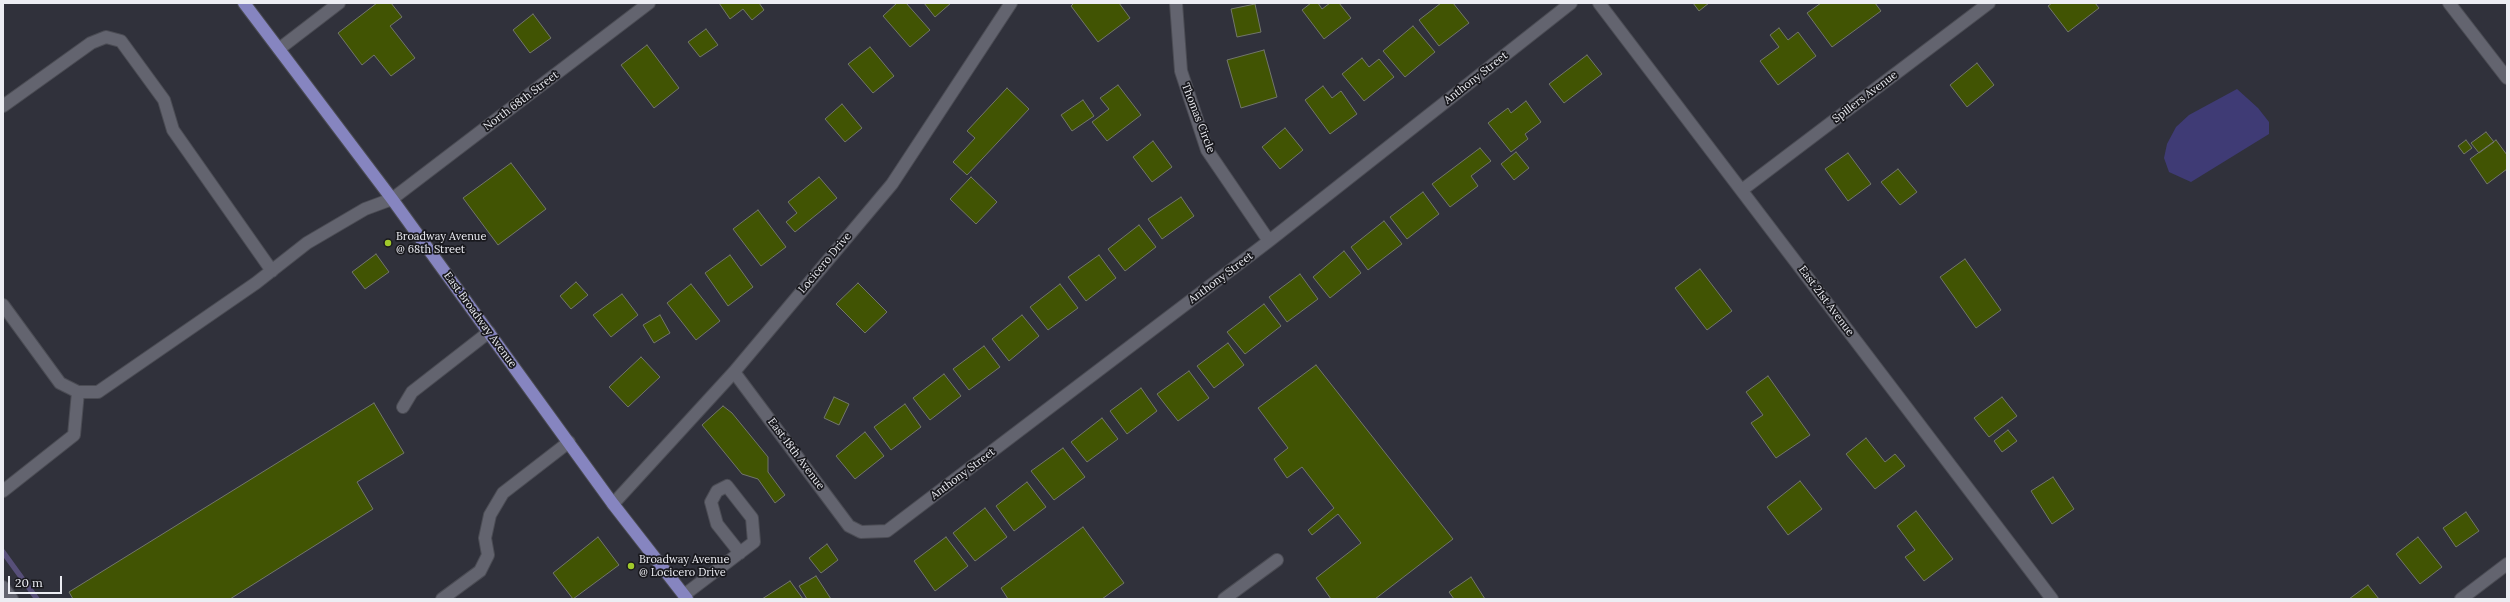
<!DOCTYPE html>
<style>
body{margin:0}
#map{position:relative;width:2510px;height:602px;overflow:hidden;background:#30313b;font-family:Lora,serif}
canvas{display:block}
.frame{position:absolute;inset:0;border:4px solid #ecedf3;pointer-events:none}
.scale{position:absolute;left:8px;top:576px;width:54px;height:18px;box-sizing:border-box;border:2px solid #ecedf3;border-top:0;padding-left:5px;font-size:12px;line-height:14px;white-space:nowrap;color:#ecedf3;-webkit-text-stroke:3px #19191e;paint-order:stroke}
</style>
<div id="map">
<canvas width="2510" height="602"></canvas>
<div class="frame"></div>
<div class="scale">20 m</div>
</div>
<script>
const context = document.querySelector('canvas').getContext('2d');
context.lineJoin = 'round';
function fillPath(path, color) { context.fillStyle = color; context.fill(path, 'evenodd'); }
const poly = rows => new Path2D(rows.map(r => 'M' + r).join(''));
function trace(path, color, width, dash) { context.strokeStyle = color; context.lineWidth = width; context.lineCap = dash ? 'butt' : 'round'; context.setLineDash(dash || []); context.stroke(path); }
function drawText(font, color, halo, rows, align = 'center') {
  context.font = font + ' Lora,serif'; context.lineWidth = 3.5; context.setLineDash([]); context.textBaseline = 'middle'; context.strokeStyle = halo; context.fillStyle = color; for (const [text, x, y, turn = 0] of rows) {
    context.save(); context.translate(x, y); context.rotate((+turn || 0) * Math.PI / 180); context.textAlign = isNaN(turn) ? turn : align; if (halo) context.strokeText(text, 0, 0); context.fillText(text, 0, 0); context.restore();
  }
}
fillPath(poly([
 [2237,89,2258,108,2269,122,2269,134,2191,182,2169,172,2164,158,2167,144,2176,127,2189,115]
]), '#3f3b75');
trace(poly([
 [3,552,37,599]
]), '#574f79', 5.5);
const building = poly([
 [377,3,391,3,402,17,390,26,415,58,391,76,374,55,362,65,338,33,377,3],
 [719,3,759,3,764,10,752,20,743,9,730,19,719,3],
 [897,3,906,3,930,30,910,47,883,16,897,3],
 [924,3,951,3,935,17,924,3],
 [1074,3,1119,3,1130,18,1098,42,1071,6,1074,3],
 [1311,3,1318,3,1322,9,1330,3,1339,3,1351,18,1324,39,1302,10,1311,3],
 [1441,3,1453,3,1469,23,1439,46,1419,20,1441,3],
 [1693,3,1709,3,1699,11,1693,3],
 [1821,3,1875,3,1881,11,1832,47,1807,13,1821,3],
 [2052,3,2095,3,2099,8,2068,32,2048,6,2052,3],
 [1255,4,1261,32,1237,37,1231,9,1255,4],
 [533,14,551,38,530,53,513,30,533,14],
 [1413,26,1435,52,1405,77,1383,51,1413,26],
 [1779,28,1788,40,1798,32,1816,56,1778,85,1760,61,1779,47,1770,35,1779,28],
 [706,29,718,45,700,57,688,42,706,29],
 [647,45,679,88,654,108,621,65,647,45],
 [870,47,894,76,873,93,848,64,870,47],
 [1264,50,1277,97,1241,108,1227,60,1264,50],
 [1587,55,1602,74,1564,103,1549,84,1587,55],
 [1362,58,1369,67,1379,59,1394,77,1364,101,1342,74,1362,58],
 [1977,63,1994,85,1967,107,1950,85,1977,63],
 [1118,85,1141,115,1107,141,1092,122,1109,109,1100,98,1118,85],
 [1323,86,1332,98,1341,91,1357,114,1330,134,1305,100,1323,86],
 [1007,88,1029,109,967,175,953,162,975,138,967,131,1007,88],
 [1083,100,1094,116,1072,131,1061,115,1083,100],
 [1526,101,1541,122,1525,134,1528,139,1511,152,1488,123,1508,108,1511,113,1526,101],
 [842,104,862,128,845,142,825,119,842,104],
 [1285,128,1303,150,1280,169,1262,147,1285,128],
 [2486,132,2494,142,2479,153,2471,143,2486,132],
 [2466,140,2472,148,2464,154,2458,146,2466,140],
 [2496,140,2507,155,2507,169,2487,184,2470,159,2496,140],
 [1153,141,1172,167,1152,182,1133,157,1153,141],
 [1480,148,1491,161,1471,176,1478,186,1450,207,1432,184,1480,148],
 [1516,152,1529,168,1514,180,1501,164,1516,152],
 [1848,153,1871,184,1848,201,1825,169,1848,153],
 [511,163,546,209,498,245,463,198,511,163],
 [1898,169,1917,192,1900,205,1881,182,1898,169],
 [819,177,837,198,795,232,786,222,797,213,788,202,819,177],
 [971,177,997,202,976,224,950,199,971,177],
 [1423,192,1439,214,1407,239,1390,217,1423,192],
 [1181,197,1194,216,1162,239,1148,219,1181,197],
 [758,210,786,247,761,266,733,229,758,210],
 [1384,221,1402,244,1368,270,1351,247,1384,221],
 [1139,225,1156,247,1125,271,1108,249,1139,225],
 [1344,251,1361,273,1330,298,1313,277,1344,251],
 [376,254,389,272,365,289,352,272,376,254],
 [730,255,753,287,728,306,705,273,730,255],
 [1099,255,1116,278,1086,301,1068,277,1099,255],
 [1965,259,2001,310,1976,328,1940,277,1965,259],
 [1700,269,1732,311,1707,330,1675,288,1700,269],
 [1300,274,1318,299,1287,322,1269,297,1300,274],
 [576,282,588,295,571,309,560,296,576,282],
 [858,283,887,312,865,333,836,304,858,283],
 [691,284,720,321,696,340,667,303,691,284],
 [1060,284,1078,308,1048,330,1030,307,1060,284],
 [622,294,638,315,611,337,593,315,622,294],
 [1264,304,1281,326,1245,354,1227,332,1264,304],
 [660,315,670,333,654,343,643,325,660,315],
 [1022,315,1039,336,1009,361,992,339,1022,315],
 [1228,343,1244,365,1214,388,1197,366,1228,343],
 [984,346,1000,367,969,390,953,369,984,346],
 [641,357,660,377,628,407,609,387,641,357],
 [1316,365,1453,539,1375,599,1331,599,1316,578,1361,543,1338,514,1312,535,1308,530,1334,508,1302,467,1287,478,1274,459,1288,448,1258,408,1316,365],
 [1189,371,1209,398,1178,421,1157,394,1189,371],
 [944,374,961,396,930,420,913,398,944,374],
 [1768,376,1810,435,1776,458,1751,423,1763,415,1746,392,1768,376],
 [1141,388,1157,411,1127,434,1110,411,1141,388],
 [834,397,849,404,839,425,824,418,834,397],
 [2002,397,2017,416,1989,437,1974,418,2002,397],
 [374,403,404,453,357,482,373,509,230,599,73,599,69,592,374,403],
 [905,404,921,427,891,450,874,427,905,404],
 [723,406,732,413,768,457,768,472,785,495,775,503,758,479,742,474,702,425,723,406],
 [1102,418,1118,439,1087,462,1071,442,1102,418],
 [2008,430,2017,441,2002,452,1994,441,2008,430],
 [865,432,884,456,855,479,836,456,865,432],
 [1866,438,1885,462,1895,454,1905,466,1875,489,1846,454,1866,438],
 [1063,448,1085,477,1054,500,1031,471,1063,448],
 [2053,477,2074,509,2052,524,2031,491,2053,477],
 [1800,481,1822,509,1788,535,1767,507,1800,481],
 [1027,482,1046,507,1014,531,996,506,1027,482],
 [985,508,1007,537,975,561,953,533,985,508],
 [1916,511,1953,559,1924,581,1905,557,1915,550,1897,526,1916,511],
 [2466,512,2479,531,2456,547,2443,528,2466,512],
 [1083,527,1124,583,1102,599,1008,599,1001,588,1083,527],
 [598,537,619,565,573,599,553,573,598,537],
 [946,537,968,566,935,591,914,561,946,537],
 [2418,537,2442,567,2420,584,2396,554,2418,537],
 [827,544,838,560,821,573,809,558,827,544],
 [816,576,831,599,807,599,799,586,816,576],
 [1471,577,1485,599,1454,599,1449,592,1471,577],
 [790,581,803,599,762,599,790,581],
 [2368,585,2379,599,2349,599,2368,585]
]);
fillPath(building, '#415403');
trace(building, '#72766b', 1);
const minor = poly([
 [1176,3,1181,71,1207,150,1269,241],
 [1599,3,2052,599],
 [2449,3,2507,78],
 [279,49,339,3],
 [3,106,91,43,106,37,121,41,164,100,173,130,272,271],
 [1742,190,1989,3],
 [3,305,60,383,78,392,98,392,256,283,307,243,365,209,392,199,649,3],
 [734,372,849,526,861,532,887,531,1269,241,1571,3],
 [403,407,412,392,489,332],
 [3,491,74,435,78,392],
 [613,504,734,372,892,184,1011,3],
 [3,587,12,599],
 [684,595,754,542,752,518,727,486,717,491,711,502,717,524,740,553],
 [442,599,480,571,488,555,485,538,490,515,503,493,569,442],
 [1224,599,1277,560],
 [2461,599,2507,564]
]);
const major = poly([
 [244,3,392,199,613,504,687,599]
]);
trace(minor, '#4b4c54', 14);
trace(major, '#4b4c54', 14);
trace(minor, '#63646f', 12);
trace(major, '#8685c0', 12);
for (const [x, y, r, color] of [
 [388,243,4,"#a0c92b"],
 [631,566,4,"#a0c92b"]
]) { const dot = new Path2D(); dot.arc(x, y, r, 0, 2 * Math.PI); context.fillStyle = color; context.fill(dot); trace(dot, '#19191e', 1.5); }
drawText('11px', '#ecedf3', '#19191e', [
 ["Anthony Street",1476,78,-38],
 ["Spillers Avenue",1865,97,-37],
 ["North 68th Street",521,101,-37],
 ["Thomas Circle",1198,118,69],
 ["Locicero Drive",825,263,-50],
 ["Anthony Street",1221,278,-37],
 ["East 21st Avenue",1826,301,53],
 ["East Broadway Avenue",480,320,54],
 ["East 18th Avenue",796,454,53],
 ["Anthony Street",963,474,-37]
]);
drawText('11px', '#ecedf3', '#19191e', [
 ["Broadway Avenue",396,237],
 ["@ 68th Street",396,250],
 ["Broadway Avenue",639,560],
 ["@ Locicero Drive",639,573]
], 'left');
</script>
